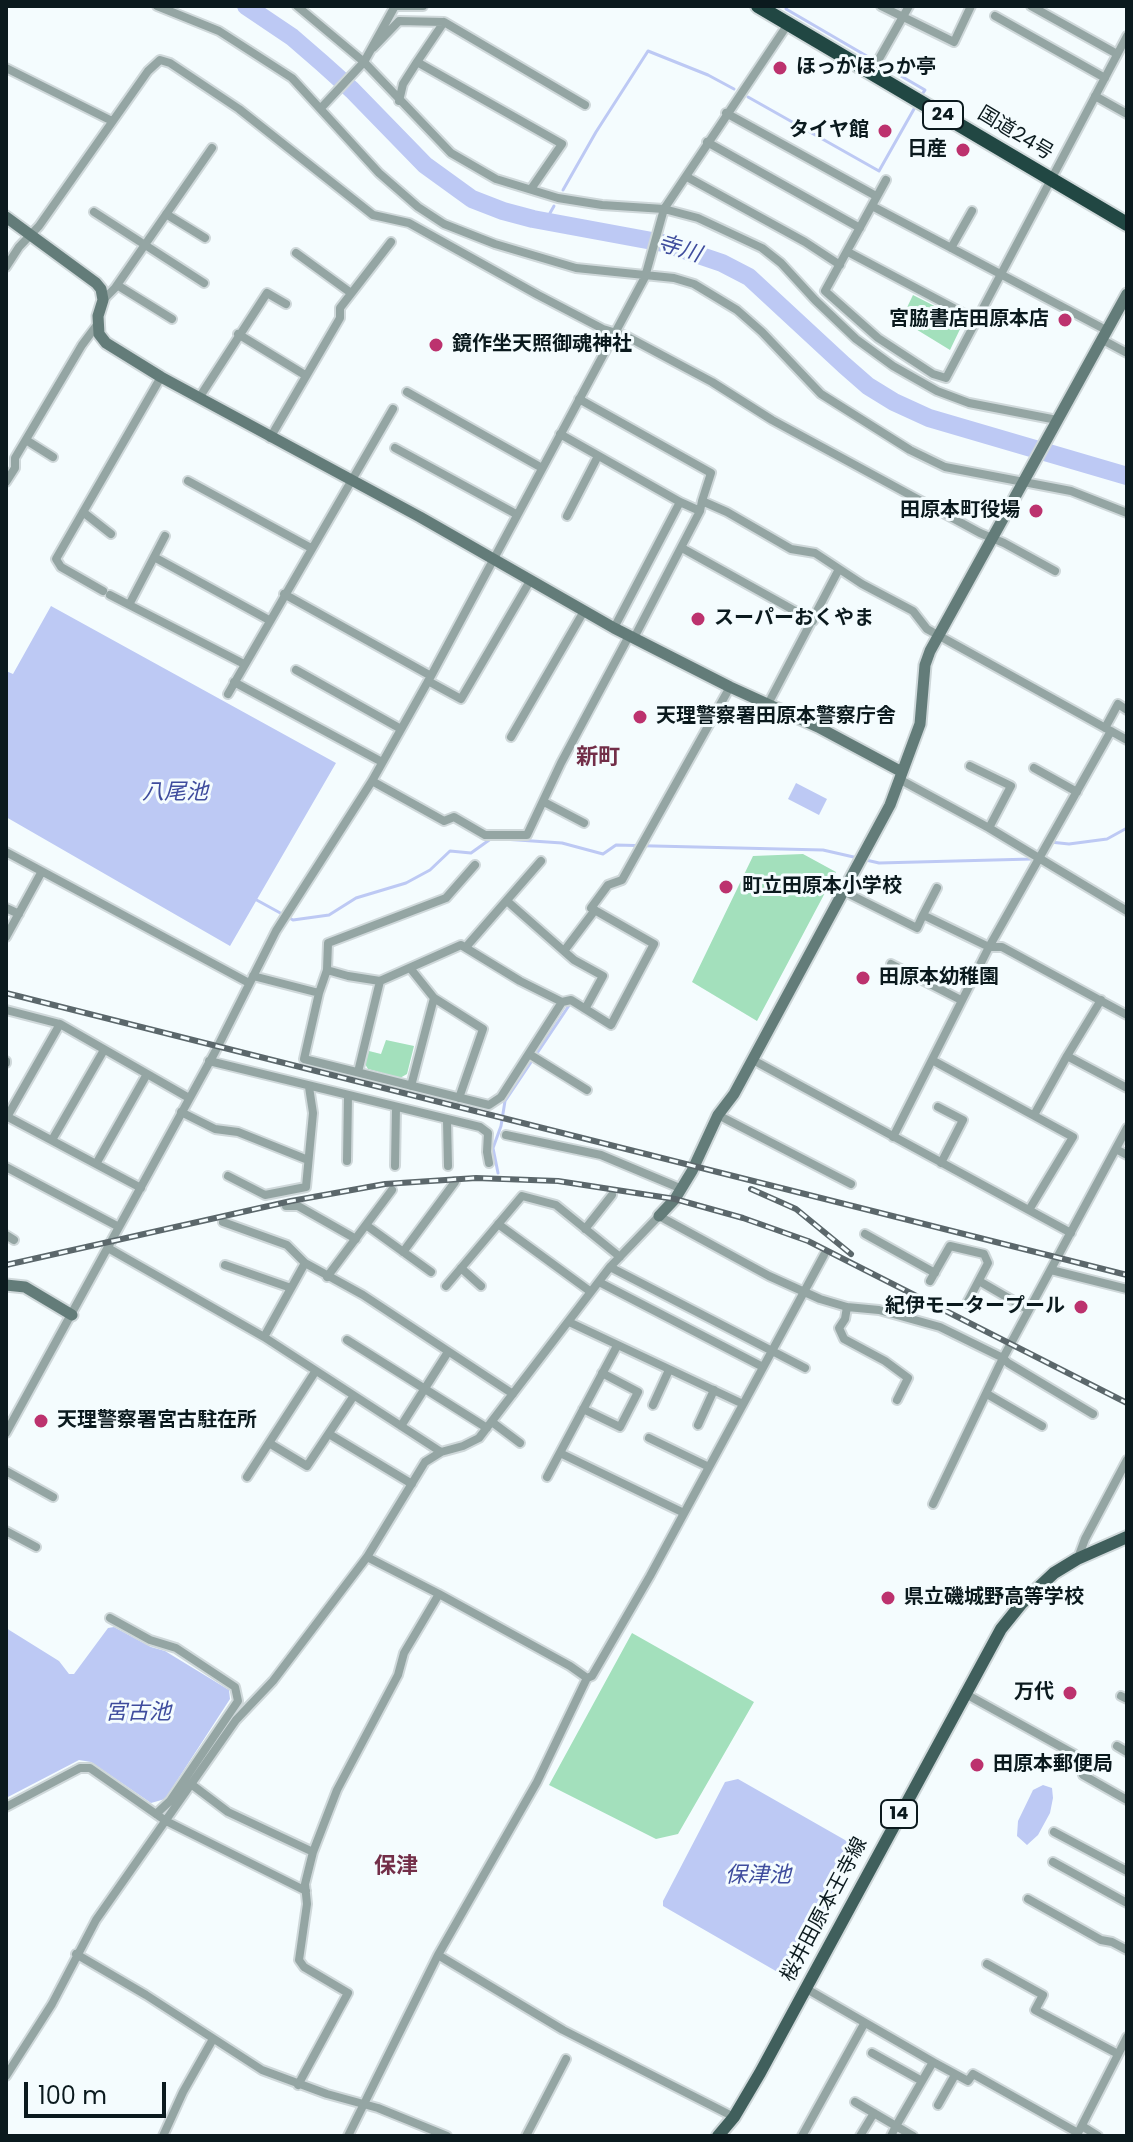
<!DOCTYPE html>
<meta charset="utf-8">
<style>
body{margin:0}
#map{position:relative;width:1133px;height:2142px;overflow:hidden;background:#f4fcfe;font-family:Poppins,sans-serif}
canvas{display:block}
.frame{position:absolute;inset:0;border:8px solid #0b1a1e;pointer-events:none}
.scale{position:absolute;left:24px;top:2082px;width:142px;height:36px;box-sizing:border-box;border:4px solid #0b1a1e;border-top:0;padding-left:10px;font-size:24px;line-height:28px;white-space:nowrap;color:#0b1a1e;-webkit-text-stroke:6px #f4fcfe;paint-order:stroke}
</style>
<div id="map">
<canvas width="1133" height="2142"></canvas>
<div class="frame"></div>
<div class="scale">100 m</div>
</div>
<script>
const context = document.querySelector('canvas').getContext('2d');
context.lineJoin = 'round';
function fillPath(path, color) { context.fillStyle = color; context.fill(path, 'evenodd'); }
const poly = rows => new Path2D(rows.map(r => 'M' + r).join(''));
function trace(path, color, width, dash) { context.strokeStyle = color; context.lineWidth = width; context.lineCap = dash ? 'butt' : 'round'; context.setLineDash(dash || []); context.stroke(path); }
function drawText(font, color, halo, rows, align = 'center') {
  context.font = font + ' Poppins,"Noto Sans JP",sans-serif'; context.lineWidth = 6; context.setLineDash([]); context.textBaseline = 'middle'; context.strokeStyle = halo; context.fillStyle = color; for (const [text, x, y, turn = 0] of rows) {
    context.save(); context.translate(x, y); context.rotate((+turn || 0) * Math.PI / 180); context.textAlign = isNaN(turn) ? turn : align; if (halo) context.strokeText(text, 0, 0); context.fillText(text, 0, 0); context.restore();
  }
}
fillPath(poly([
 [913,295,960,319,962,325,950,350,901,320],
 [803,854,836,872,757,1021,692,982,753,856],
 [386,1040,414,1046,407,1074,400,1078,368,1069,365,1064,369,1051,381,1054],
 [632,1633,754,1702,678,1834,656,1839,549,1785]
]), '#a3e0bc');
fillPath(poly([
 [51,606,336,763,230,946,6,817,6,671,13,674],
 [796,783,827,799,819,815,788,799],
 [114,1627,151,1647,165,1651,229,1690,230,1699,165,1799,151,1803,91,1762,79,1760,6,1798,6,1628,59,1661,69,1674,74,1674,108,1628],
 [738,1779,852,1844,850,1859,790,1971,781,1974,663,1906,663,1901,725,1782],
 [1043,1785,1052,1788,1053,1798,1050,1813,1038,1835,1027,1845,1017,1836,1018,1821,1033,1790]
]), '#bdc9f4');
trace(poly([
 [787,6,786,9,925,90,923,93],
 [748,97,879,171,914,109],
 [563,190,596,132,648,51,708,75,734,89],
 [545,222,554,206],
 [503,839,562,843,603,854,616,845,654,846,823,850,858,858],
 [1050,842,1069,844,1107,839,1127,828],
 [866,860,879,863,1032,859,1041,848],
 [253,898,293,920,329,915,356,898,406,883,430,870,450,851,471,853,492,838],
 [498,1173,493,1148,501,1126,505,1101,570,1004]
]), '#bdc9f4', 3);
trace(poly([
 [246,6,292,37,322,63,352,90,425,165,472,199,503,211,533,219,663,243,722,263,749,277,844,365,868,386,894,402,929,418,1127,476]
]), '#bdc9f4', 18);
const street = poly([
 [157,6,219,31,292,78,379,173,418,207,444,224,495,244,576,268,674,278,694,284,737,310,762,332,821,394,910,450,945,467,1071,491,1127,513],
 [297,6,364,62,451,153,496,179,558,198,602,205,664,209,698,218,762,248,781,263,815,300,856,339,893,366,937,391,969,403,1057,420],
 [395,6,423,6],
 [881,6,954,42,971,6],
 [1031,6,1117,54],
 [995,16,1105,78],
 [373,48,399,21,444,22,585,105],
 [417,62,444,22],
 [6,68,112,121],
 [871,73,909,6],
 [1095,96,1127,114],
 [399,101,403,84,417,62,562,144,531,189],
 [321,108,364,62,395,6],
 [726,113,876,196],
 [707,142,860,228],
 [687,177,805,242,840,265],
 [886,180,825,291,878,338,933,374,946,378,1127,36],
 [872,206,1106,330],
 [94,212,204,283],
 [166,214,205,238],
 [951,248,972,211],
 [848,252,976,320],
 [296,253,351,293],
 [6,267,19,247,39,226,148,71,160,60,170,63,239,109,373,215,409,223,538,295,603,329,626,336,712,382,772,420,980,533,1004,543,1055,571],
 [117,285,172,319],
 [103,300,115,288,212,148],
 [238,334,305,375],
 [1101,339,1127,353],
 [407,392,542,468],
 [199,398,267,293,286,304],
 [579,399,711,473,702,501],
 [560,434,680,502,700,511,702,501,727,512,791,549,815,553,862,584,913,611,927,629,1127,740],
 [270,438,340,318,340,308,391,242],
 [26,440,53,457],
 [395,448,516,514],
 [188,481,311,548],
 [6,482,15,468,15,458,82,345,97,325],
 [83,512,111,534],
 [567,516,598,456],
 [682,548,813,621],
 [154,557,269,620],
 [103,591,61,567,56,559,161,377],
 [284,594,431,676],
 [110,595,244,664],
 [130,603,165,536],
 [614,628,680,502],
 [634,638,700,511],
 [296,670,401,729],
 [428,681,461,699,530,581],
 [234,682,382,762],
 [228,694,393,409],
 [768,704,839,569],
 [1105,728,1118,704,1127,710],
 [511,737,584,611],
 [970,766,1011,786,989,828],
 [1034,768,1077,792],
 [899,779,989,828,1127,911],
 [372,781,444,821,454,817,485,835,527,835,561,763,629,636],
 [544,802,584,823],
 [6,852,249,983],
 [843,891,917,928,923,915,989,947,1002,947,1127,1015],
 [507,901,574,960,603,976,585,1009],
 [6,908,19,914],
 [923,915,937,888],
 [6,937,41,873],
 [466,947,541,861],
 [564,951,595,910],
 [891,964,961,1000],
 [410,968,434,998,411,1086],
 [327,970,328,943,446,898,475,865],
 [253,976,319,993,327,970,348,976,380,981,461,945,520,981,562,1002,571,1000,611,1025,654,944,591,908,608,885,622,880,730,687],
 [319,993,304,1059,489,1105,501,1097,562,1002],
 [434,998,483,1029,459,1098],
 [1101,1000,1067,1056,1127,1088],
 [6,1010,60,1024,189,1098],
 [529,1054,587,1090],
 [753,1060,1071,1233],
 [932,1060,1073,1137,1029,1210],
 [6,1061,6,1063],
 [209,1061,480,1127,488,1133,487,1152,489,1163],
 [358,1072,380,981],
 [938,1107,963,1120,941,1163],
 [181,1112,215,1129,238,1132,308,1160],
 [718,1115,851,1184],
 [1034,1115,1067,1056],
 [6,1116,141,1188],
 [7,1117,60,1024],
 [447,1120,448,1166],
 [506,1135,601,1155,682,1189],
 [893,1137,989,947,1111,731],
 [52,1140,104,1050],
 [1116,1149,1127,1155],
 [347,1161,348,1095],
 [96,1164,147,1074],
 [395,1166,396,1107],
 [6,1167,119,1227],
 [228,1176,265,1195,306,1187,313,1113,309,1087],
 [286,1206,298,1206,356,1239],
 [223,1222,287,1245,305,1263,363,1295,513,1394],
 [498,1224,591,1292],
 [366,1225,431,1272],
 [585,1229,612,1195],
 [865,1234,935,1273],
 [6,1235,14,1240],
 [108,1248,264,1337,441,1452],
 [403,1252,455,1182],
 [225,1265,291,1288],
 [610,1267,805,1368],
 [461,1268,481,1286],
 [1051,1270,1127,1289],
 [327,1277,392,1190],
 [930,1281,950,1246,984,1254,988,1263,967,1303],
 [979,1281,1029,1310],
 [599,1282,763,1367],
 [446,1286,522,1196,556,1205,620,1257],
 [847,1307,845,1319,839,1328,844,1339,885,1361,908,1378,897,1400],
 [569,1322,743,1404],
 [264,1337,305,1263],
 [347,1340,487,1428],
 [315,1372,269,1443,307,1466,353,1397],
 [987,1394,1042,1426],
 [653,1405,669,1370],
 [583,1409,620,1427,638,1392,602,1373],
 [492,1422,520,1443],
 [698,1425,714,1390],
 [401,1426,448,1352],
 [6,1433,215,1052,276,931,372,781,431,676,645,277,664,209,788,24],
 [329,1434,412,1484],
 [649,1438,709,1467],
 [560,1453,684,1513],
 [6,1471,53,1497],
 [247,1477,269,1443],
 [547,1477,617,1346],
 [933,1504,1003,1358,1127,1128],
 [6,1531,36,1547],
 [367,1557,439,1594,570,1666,587,1678],
 [1078,1558,1085,1539,1127,1460],
 [110,1618,150,1640,176,1648,235,1687,238,1701,170,1801,156,1814],
 [964,1693,1074,1754],
 [1121,1696,1127,1699],
 [1117,1746,1127,1752],
 [1083,1775,1127,1800],
 [191,1784,228,1812,313,1852],
 [6,1807,80,1768,90,1768,166,1821,306,1891],
 [1054,1832,1127,1871],
 [1053,1862,1127,1903],
 [1028,1899,1101,1940,1112,1942,1127,1950],
 [76,1954,146,1995,262,2070,327,2094,378,2108,447,2136],
 [438,1955,563,2030,734,2117],
 [987,1964,1043,1995,1035,2010,1118,2054],
 [805,1988,933,2062,896,2126,913,2136],
 [872,2053,922,2081],
 [933,2062,968,2081,973,2074,1078,2133],
 [6,2076,52,2004,96,1920,236,1720,273,1681,367,1557,425,1462,441,1452,463,1446,479,1438,610,1267,659,1216,769,1276,820,1299,847,1307,879,1310,940,1327,1003,1358,1008,1363,1093,1414],
 [298,2085,348,1993,304,1967,299,1960,307,1904,305,1884,313,1852,337,1790,398,1675,404,1653,439,1594],
 [855,2102,896,2126,891,2136],
 [938,2105,955,2075],
 [1082,2126,1098,2136],
 [1077,2135,1127,2037],
 [163,2136,183,2092,213,2039],
 [348,2136,438,1955,537,1782,587,1678,592,1676,650,1576,824,1255],
 [526,2136,566,2059],
 [802,2136,864,2024],
 [860,2136,874,2113]
]);
const secondary = poly([
 [6,217,96,283,101,289,103,300,98,316,99,334,106,343,161,377,420,517,614,628,730,687,818,727,902,772],
 [659,1216,675,1199,692,1171,718,1115,734,1094,890,805,920,724,925,665,930,651,1127,294],
 [6,1285,25,1287,72,1315]
]);
const primary = poly([
 [718,2136,734,2117,760,2073,1001,1629,1022,1603,1054,1573,1077,1559,1127,1537]
]);
const highway = poly([
 [758,6,1127,224]
]);
trace(street, '#cfd8da', 12);
trace(secondary, '#cfd8da', 15);
trace(primary, '#cfd8da', 16);
trace(highway, '#cfd8da', 18);
trace(street, '#94a5a3', 8);
trace(secondary, '#637c79', 11);
trace(primary, '#405f5c', 12);
trace(highway, '#214743', 14);
const rail = poly([
 [6,993,1127,1275],
 [751,1189,796,1209,851,1254],
 [6,1265,291,1201,385,1184,476,1178,558,1181,675,1199,743,1218,808,1241,1127,1403]
]);
trace(rail, '#5b676b', 6);
trace(rail, '#f4fcfe', 3, [9]);
for (const [x, y, r, color] of [
 [780,68,8,"#bc326e"],
 [885,131,8,"#bc326e"],
 [963,150,8,"#bc326e"],
 [1065,320,8,"#bc326e"],
 [436,345,8,"#bc326e"],
 [1036,511,8,"#bc326e"],
 [698,619,8,"#bc326e"],
 [640,717,8,"#bc326e"],
 [726,887,8,"#bc326e"],
 [863,978,8,"#bc326e"],
 [1081,1307,8,"#bc326e"],
 [41,1421,8,"#bc326e"],
 [888,1598,8,"#bc326e"],
 [1070,1693,8,"#bc326e"],
 [977,1765,8,"#bc326e"]
]) { const dot = new Path2D(); dot.arc(x, y, r, 0, 2 * Math.PI); context.fillStyle = color; context.fill(dot); trace(dot, '#f4fcfe', 3); }
for (const [x, y, w] of [
 [943,115,40],
 [899,1814,36]
]) { const box = new Path2D(); box.roundRect(x - w / 2, y - 14, w, 28, 6); context.fillStyle = '#f4fcfe'; context.fill(box); trace(box, '#0b1a1e', 2); }
drawText('bold 18px', '#0b1a1e', null, [
 ["24",943,115],
 ["14",899,1814]
]);
drawText('bold 20px', '#0b1a1e', '#f4fcfe', [
 ["ほっかほっか亭",796,68],
 ["タイヤ館",869,131,"right"],
 ["日産",947,150,"right"],
 ["宮脇書店田原本店",1049,320,"right"],
 ["鏡作坐天照御魂神社",452,345],
 ["田原本町役場",1020,511,"right"],
 ["スーパーおくやま",714,619],
 ["天理警察署田原本警察庁舎",656,717],
 ["町立田原本小学校",742,887],
 ["田原本幼稚園",879,978],
 ["紀伊モータープール",1065,1307,"right"],
 ["天理警察署宮古駐在所",57,1421],
 ["県立磯城野高等学校",904,1598],
 ["万代",1054,1693,"right"],
 ["田原本郵便局",993,1765]
], 'left');
drawText('20px', '#0b1a1e', '#f4fcfe', [
 ["国道24号",1015,134,31],
 ["桜井田原本王寺線",825,1910,-62]
]);
drawText('italic 22px', '#3e4c9d', '#f4fcfe', [
 ["寺川",679,250,17],
 ["八尾池",175,793],
 ["宮古池",138,1713],
 ["保津池",758,1876]
]);
drawText('bold 22px', '#722e48', '#f4fcfe', [
 ["新町",598,758],
 ["保津",396,1867]
]);
</script>
